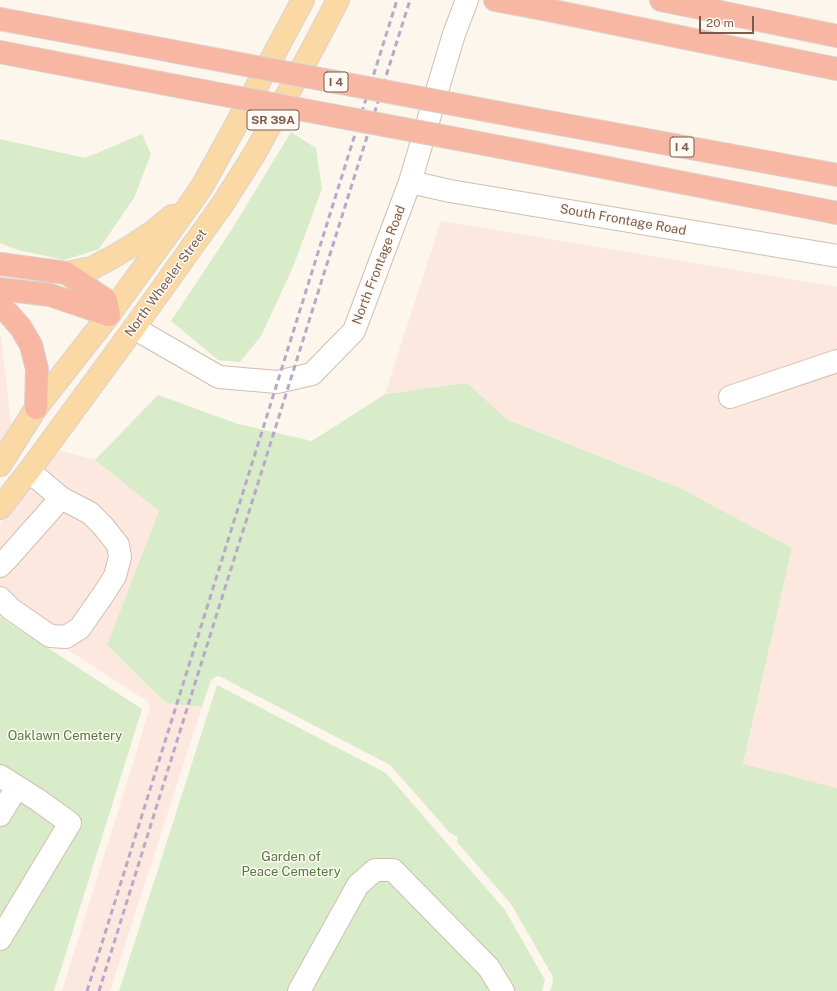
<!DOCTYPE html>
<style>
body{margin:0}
#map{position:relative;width:837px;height:991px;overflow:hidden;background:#fdf6ec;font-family:"Public Sans",sans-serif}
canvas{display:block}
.scale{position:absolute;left:699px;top:16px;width:55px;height:18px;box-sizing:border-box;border:2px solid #7a5c4d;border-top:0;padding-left:5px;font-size:12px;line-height:14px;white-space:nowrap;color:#7a5c4d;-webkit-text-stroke:3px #fffaf3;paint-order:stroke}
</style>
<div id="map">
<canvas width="837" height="991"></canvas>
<div class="scale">20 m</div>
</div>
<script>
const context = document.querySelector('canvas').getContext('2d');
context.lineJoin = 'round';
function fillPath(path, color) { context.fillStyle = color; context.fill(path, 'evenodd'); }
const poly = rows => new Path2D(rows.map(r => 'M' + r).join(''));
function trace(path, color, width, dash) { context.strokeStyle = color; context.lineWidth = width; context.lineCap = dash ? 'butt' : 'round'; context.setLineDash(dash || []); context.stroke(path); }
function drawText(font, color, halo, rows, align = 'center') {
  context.font = font + ' "Public Sans",sans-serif'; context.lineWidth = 3; context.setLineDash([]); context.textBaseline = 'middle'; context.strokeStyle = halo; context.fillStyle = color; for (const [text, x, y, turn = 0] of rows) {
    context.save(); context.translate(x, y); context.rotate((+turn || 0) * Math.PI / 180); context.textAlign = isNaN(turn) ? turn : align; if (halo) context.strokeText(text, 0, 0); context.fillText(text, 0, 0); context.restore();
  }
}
fillPath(poly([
 [441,221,837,287,837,788,743,765,792,548,680,488,508,420,467,383,385,394],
 [0,337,1,337,12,431,0,448],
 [55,449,95,460,160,511,107,645,166,703,202,707,110,991,62,991,150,708,150,706,147,701,0,606,0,523,36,477]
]), '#fde8e0');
fillPath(poly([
 [291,132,316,148,322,189,293,267,261,336,240,362,218,360,171,321,232,229],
 [142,134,151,154,134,198,99,249,64,260,18,250,0,243,0,139,85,158],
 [467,383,508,420,680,488,792,548,743,764,837,788,837,991,550,991,553,982,552,975,511,904,457,842,458,837,449,832,390,765,221,677,217,676,211,680,202,707,166,703,107,645,159,511,95,460,158,395,238,424,312,441,385,394],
 [0,617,142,709,54,991,0,991],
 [217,685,386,773,505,910,545,980,542,991,119,991]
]), '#d8ecc9');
const minor = poly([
 [410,182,450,191,837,256],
 [134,328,219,377,277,382,312,374,354,331,410,182,454,34,467,0],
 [730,397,837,361],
 [0,566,7,559,61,498],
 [0,598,11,609,50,636,66,637,80,628,105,592,115,576,120,557,118,545,103,526,90,513,61,498,29,471],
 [0,776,38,800,70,823,0,939],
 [0,815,17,787],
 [299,991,358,885,375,870,393,870,489,968,503,991]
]);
const major = poly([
 [66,273,92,268,113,257,133,245,154,231,172,216],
 [0,465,36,408,109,315,195,197,204,183,236,125,303,0],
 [0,508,29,471,134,328,224,202,255,153,314,46,338,0]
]);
const highway = poly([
 [495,0,543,9,837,69],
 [661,0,837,36],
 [0,19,145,46],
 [0,52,134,78],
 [527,118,837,175],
 [516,150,837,213],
 [0,264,66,273,106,300,109,315],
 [0,289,50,295,109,315],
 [0,307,9,314,21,328,31,345,37,369,36,408]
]);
trace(minor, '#d1beb0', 24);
trace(major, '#dad1cd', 24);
trace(highway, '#dad1cd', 24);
trace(minor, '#fff', 22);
trace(major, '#fbd9a5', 22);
trace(highway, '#f7b7a3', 22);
trace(poly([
 [87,991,397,0],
 [99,991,186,712,410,0]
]), '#b9a8c9', 3, [6, 4]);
const highwayBridge = poly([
 [145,46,527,118],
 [134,78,516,150]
]);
trace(highwayBridge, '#dad1cd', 24, []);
trace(highwayBridge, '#f7b7a3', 22);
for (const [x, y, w] of [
 [336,82,24],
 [273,120,52],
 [682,147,24]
]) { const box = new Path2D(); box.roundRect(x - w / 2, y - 10, w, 20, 3); context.fillStyle = '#fffaf3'; context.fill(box); trace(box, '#7a5c4d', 1); }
drawText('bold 12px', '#7a5c4d', null, [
 ["I 4",336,82],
 ["SR 39A",273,120],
 ["I 4",682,147]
]);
drawText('13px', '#7a5c4d', '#fffaf3', [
 ["South Frontage Road",623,220,10],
 ["North Frontage Road",379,265,-69],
 ["North Wheeler Street",166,283,-54]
]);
drawText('13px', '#537a41', '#fffaf3', [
 ["Oaklawn Cemetery",65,736],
 ["Garden of",291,857],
 ["Peace Cemetery",291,872]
]);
</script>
